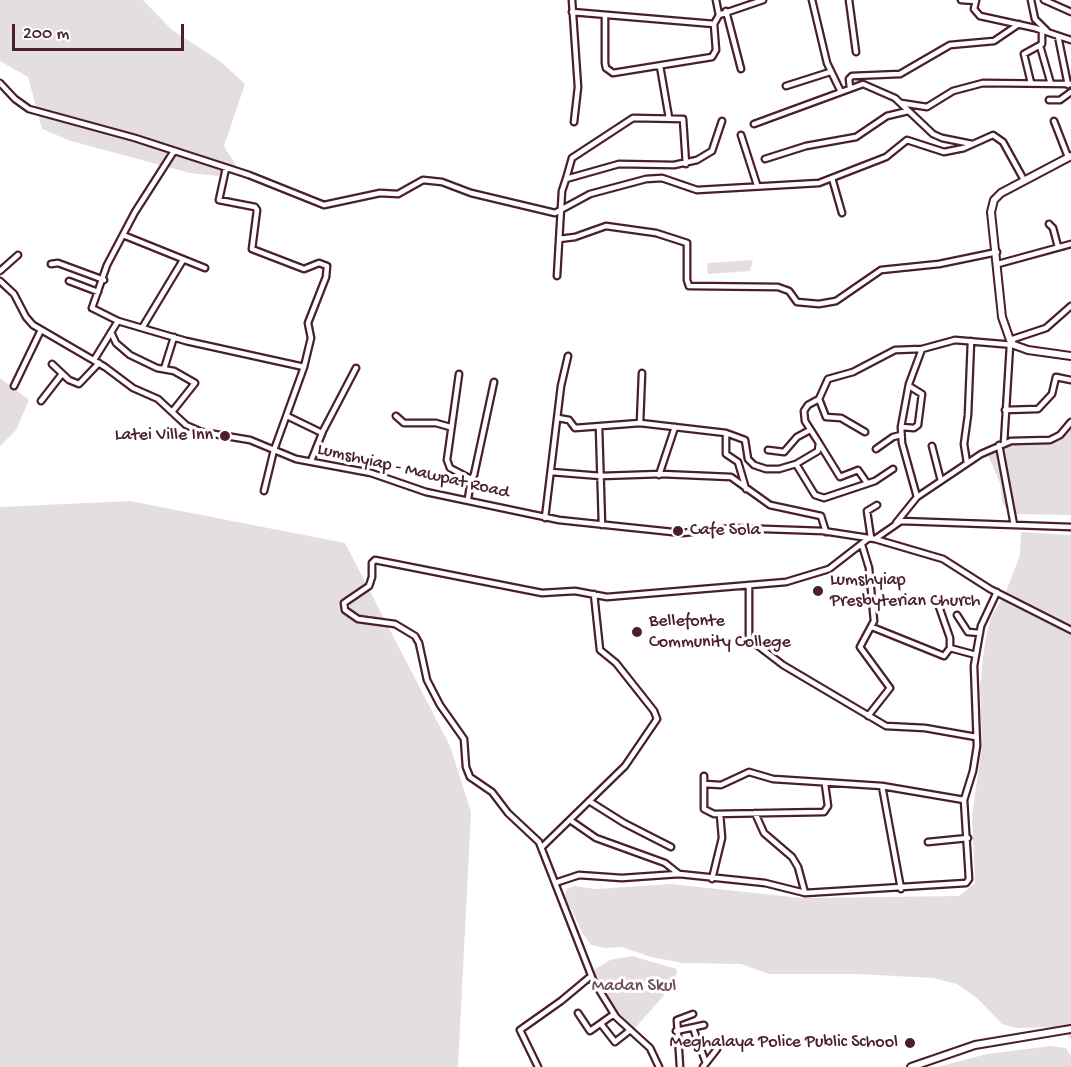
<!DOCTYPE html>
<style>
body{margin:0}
#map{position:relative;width:1071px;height:1067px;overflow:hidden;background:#fff;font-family:"Gochi Hand",sans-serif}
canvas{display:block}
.scale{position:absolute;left:12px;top:24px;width:172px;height:27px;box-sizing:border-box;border:3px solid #4a1f2b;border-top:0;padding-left:8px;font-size:18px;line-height:21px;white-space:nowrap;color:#4a1f2b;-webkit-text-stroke:4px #fff;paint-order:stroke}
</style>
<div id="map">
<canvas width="1071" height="1067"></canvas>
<div class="scale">200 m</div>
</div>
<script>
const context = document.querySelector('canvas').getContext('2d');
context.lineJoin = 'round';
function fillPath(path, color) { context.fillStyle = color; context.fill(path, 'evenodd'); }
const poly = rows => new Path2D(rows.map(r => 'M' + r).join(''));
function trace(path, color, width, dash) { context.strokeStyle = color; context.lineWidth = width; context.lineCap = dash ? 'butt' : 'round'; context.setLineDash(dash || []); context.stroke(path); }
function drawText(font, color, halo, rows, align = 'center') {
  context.font = font + ' "Gochi Hand",sans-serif'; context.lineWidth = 6; context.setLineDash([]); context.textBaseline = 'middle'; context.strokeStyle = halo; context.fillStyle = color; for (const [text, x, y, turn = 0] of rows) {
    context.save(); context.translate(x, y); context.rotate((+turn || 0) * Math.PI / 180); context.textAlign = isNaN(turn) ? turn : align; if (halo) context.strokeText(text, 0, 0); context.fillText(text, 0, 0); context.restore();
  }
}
fillPath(poly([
 [0,0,143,0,172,30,220,61,245,84,224,146,237,167,218,176,190,173,71,141,42,129,28,77,0,61],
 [753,260,750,271,708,274,707,263],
 [0,378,29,400,16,430,0,446],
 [1071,417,1071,515,1010,514,1002,502,1000,483,985,448,1048,439,1061,431],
 [130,501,345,543,450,746,471,812,458,1067,0,1067,0,507],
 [1021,532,1071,535,1071,1040,1067,1034,1054,1027,1016,1028,1002,1024,977,998,957,984,933,978,858,974,769,974,741,964,683,963,651,957,622,947,605,948,591,945,583,934,565,896,567,889,574,886,597,889,671,884,801,898,959,896,975,883,972,815,982,747,980,687,983,657,987,632,992,615,1005,594,1020,555],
 [632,956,677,969,674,984,634,1029,610,1004,592,971,610,960],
 [1050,1046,1066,1048,1071,1056,1071,1067,937,1067,987,1054]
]), '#e5dee0');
const minor = poly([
 [572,0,578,87,574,122],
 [716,0,719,15],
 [812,0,827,63,841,92],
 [849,0,856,52],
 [961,0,976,1],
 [976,0,974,9,980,16,1035,28,1071,40],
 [1031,0,1035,19,1047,31],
 [1044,0,1071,12],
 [726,11,741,69],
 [572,12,714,24],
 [605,15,605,63,606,68,613,73,712,57,716,50,714,24,719,15,763,0],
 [1058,36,1068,85],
 [1040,46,1051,84],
 [660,66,669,118],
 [0,83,15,99,29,109,135,138,249,175,324,205,380,193,398,194,423,180,442,182,471,193,555,213,590,194,646,179,662,178,697,190,819,183,886,157,907,140,944,152,964,148,993,135,1003,142,1024,180],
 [1031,83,1024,54,1042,44,1042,30],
 [786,86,830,72],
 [850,88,849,79,852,76,900,74,950,45,994,41,1019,24],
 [1049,100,1060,100,1071,92],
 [901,103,927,107,953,91,983,83,1071,84],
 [1054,121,1068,157],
 [754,124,863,84,895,98,933,134,942,138,972,144],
 [741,135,757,185],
 [174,151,135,212,107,265,92,308,118,321,186,341,304,367],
 [765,159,806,146,856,137,887,116,908,111],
 [226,168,219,200,255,207,257,210,252,249,304,269,319,263,327,266,326,277,308,323,311,338,304,367,274,450,264,491],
 [832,178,842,213],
 [566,179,572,158,633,118,683,119,686,164],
 [1049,224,1053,228,1058,247],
 [123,235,205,268],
 [559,239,575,237,606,226,656,233,687,243,687,280,689,286,778,287,789,291,797,302,819,304,836,301,881,270,939,264,997,252],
 [51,264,58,263,104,280],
 [998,264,1071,244],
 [0,271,18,255],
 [557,276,562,191,566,179,619,164,674,165,697,160,712,151,722,121],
 [0,281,14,294,26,317,33,325,105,367,133,388,158,399,186,425,202,432,250,440,296,459,371,473,426,492,559,520,682,533,732,528,765,529,823,531,875,539,943,559,990,589,1071,630],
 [69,281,98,292],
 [142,328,183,260],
 [111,332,116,343,130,355,157,368,174,371,195,383,172,412],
 [1010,340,1046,328,1071,306],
 [94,360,118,321],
 [52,364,69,380,79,384,99,363],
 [164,369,174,337],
 [459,374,447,460,450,468,471,479,468,499],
 [14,386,41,330],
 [819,399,826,417,841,418,865,432],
 [41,401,62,374],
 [1005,410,1038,409,1052,394,1056,377,1071,380],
 [287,416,322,433],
 [396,416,404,423,436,423,450,427],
 [558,418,569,420,575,428,640,423,726,433,745,440,748,459,754,465,766,469,779,469,796,464,818,451,819,443,805,421,804,411,808,405,819,399,828,379,853,372,895,350,922,349,955,340,1014,345],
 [640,423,642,373],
 [599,427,602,525],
 [901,427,914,428,918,425,922,394,909,386],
 [726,433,726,454,738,462,746,489],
 [819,443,840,477,858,470,867,483],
 [1004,443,1010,345],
 [999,445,1014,525],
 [932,446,941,481],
 [876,449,893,437,901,435],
 [768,450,784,452,797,437,810,430],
 [311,461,323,431,356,368],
 [967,463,964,444,968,415,971,341],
 [796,464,815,495,824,498,875,481,893,469],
 [551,472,601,476,661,474,731,477,770,505,821,516,826,532],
 [659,475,675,427],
 [471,479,474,475,494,382],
 [917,497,902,443,901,427,909,384,922,349],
 [545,518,561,386,568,356],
 [896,523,917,497,981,454,1011,441,1050,440,1060,435,1071,422],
 [871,538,867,511,877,505],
 [875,539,901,521,1071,527],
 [862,545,869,568,874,621,860,647,890,688,868,716],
 [749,585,749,639,783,665,886,726,925,728,976,737],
 [957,615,968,632,980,633],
 [872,627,944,656,950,648,950,638,936,598],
 [950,648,976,655],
 [704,776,704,809,714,814,824,812,828,806,825,784],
 [704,784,721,785,749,772,773,779,882,786,964,800],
 [882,786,901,889],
 [589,801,624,823,671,847],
 [755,813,764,833,792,857,798,867,805,893],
 [570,820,596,838,665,863,679,874],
 [928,842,968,838],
 [542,847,625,766,657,719,654,711,616,663,600,650,594,594],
 [712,879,722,838,720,814],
 [555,883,579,875,622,878,679,874,765,883,805,893,966,883,969,879,964,800,973,771,977,746,974,666,981,626,997,592],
 [578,1013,590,1031,614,1014],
 [601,1024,615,1042,629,1031],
 [693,1028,706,1063],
 [676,1031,704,1025],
 [538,1067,520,1030,561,1001,591,976],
 [659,1067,650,1048,616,1017,593,980,539,842,508,813,492,792,470,777,466,767,464,739,440,705,427,680,419,643,415,636,395,624,358,619,345,610,344,603,369,586,372,577,372,563,375,560,542,593,575,591,607,597,786,582,829,569,869,538],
 [680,1067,677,1020,693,1014],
 [703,1067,717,1049]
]);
const tertiary = poly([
 [1071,156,1001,193,994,200,991,212,1002,317,1010,340,1014,345,1028,350,1071,356],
 [911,1067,975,1045,1071,1029]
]);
trace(minor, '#4a1f2b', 9);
trace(tertiary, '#4a1f2b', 10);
trace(minor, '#fff', 4.5);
trace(tertiary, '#fff', 6);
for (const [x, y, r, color] of [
 [225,436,6,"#4a1f2b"],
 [678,531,6,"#4a1f2b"],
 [818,591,6,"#4a1f2b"],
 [637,632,6,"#4a1f2b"],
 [910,1043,6,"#4a1f2b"]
]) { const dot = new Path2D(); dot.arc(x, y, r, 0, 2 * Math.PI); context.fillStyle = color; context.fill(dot); trace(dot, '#fff', 2); }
drawText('18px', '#4a1f2b', '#fff', [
 ["Latei Ville Inn",213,436,"right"],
 ["Cafe Sola",690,531],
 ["Lumshyiap",830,581],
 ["Presbyterian Church",830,602],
 ["Bellefonte",649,622],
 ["Community College",649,643],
 ["Meghalaya Police Public School",898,1043,"right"]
], 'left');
drawText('18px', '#4a1f2b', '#fff', [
 ["Lumshyiap - Mawpat Road",413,472,13]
]);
drawText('18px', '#714f58', '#fff', [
 ["Madan Skul",634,987]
]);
</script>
